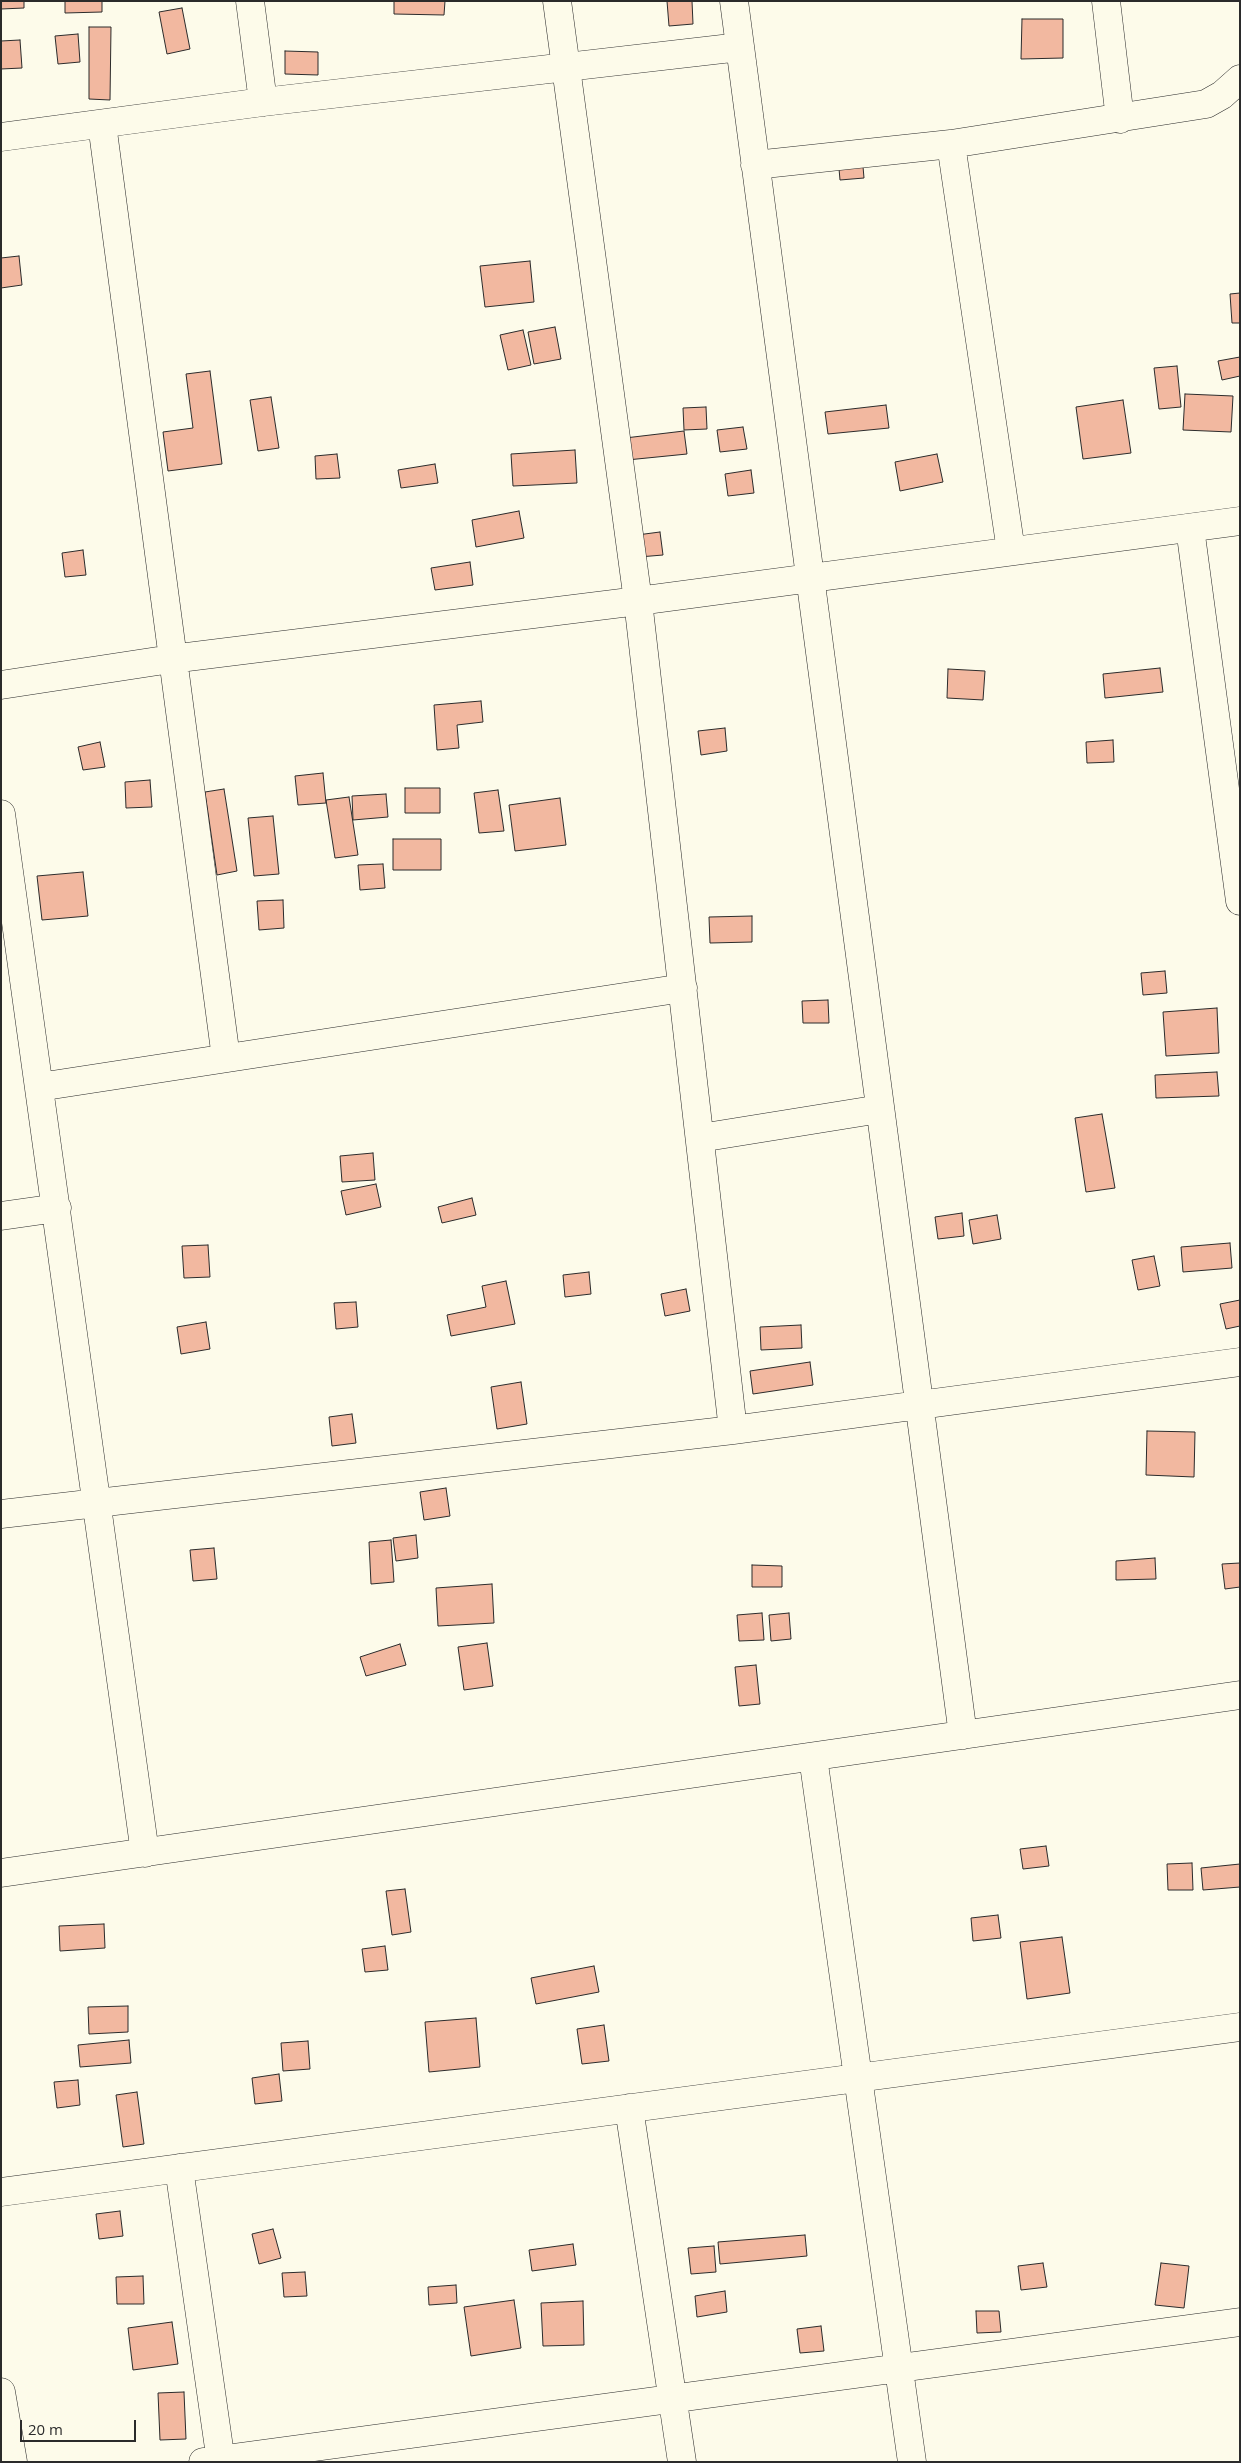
<!DOCTYPE html>
<style>
body{margin:0}
#map{position:relative;width:1241px;height:2463px;overflow:hidden;background:#fdfbea;font-family:"Open Sans",sans-serif}
canvas{display:block}
.frame{position:absolute;inset:0;border:2px solid #2b2b2b;pointer-events:none}
.scale{position:absolute;left:20px;top:2420px;width:116px;height:22px;box-sizing:border-box;border:2px solid #2b2b2b;border-top:0;padding-left:6px;font-size:15px;line-height:18px;white-space:nowrap;color:#2b2b2b;-webkit-text-stroke:4px #fdfbea;paint-order:stroke}
</style>
<div id="map">
<canvas width="1241" height="2463"></canvas>
<div class="frame"></div>
<div class="scale">20 m</div>
</div>
<script>
const context = document.querySelector('canvas').getContext('2d');
context.lineJoin = 'round';
function fillPath(path, color) { context.fillStyle = color; context.fill(path, 'evenodd'); }
const poly = rows => new Path2D(rows.map(r => 'M' + r).join(''));
function trace(path, color, width, dash) { context.strokeStyle = color; context.lineWidth = width; context.lineCap = dash ? 'butt' : 'round'; context.setLineDash(dash || []); context.stroke(path); }
const building = poly([
 [1,1,24,1,24,8,1,9,1,1],
 [65,1,102,1,102,12,65,13,65,1],
 [394,1,445,1,444,15,394,14,394,1],
 [667,1,692,1,693,24,669,26,667,1],
 [182,8,190,49,167,54,159,12,182,8],
 [1022,19,1063,19,1063,58,1021,59,1022,19],
 [89,27,111,27,110,100,89,99,89,27],
 [78,34,80,62,58,64,55,36,78,34],
 [20,40,22,68,1,69,1,41,20,40],
 [285,51,318,52,318,75,285,74,285,51],
 [862,155,864,178,840,180,838,157,862,155],
 [19,256,22,285,1,288,1,258,19,256],
 [530,261,534,302,485,307,480,266,530,261],
 [1240,293,1240,323,1232,323,1230,294,1240,293],
 [555,327,561,359,534,364,528,332,555,327],
 [523,330,531,365,508,370,500,335,523,330],
 [1240,357,1240,376,1222,380,1218,361,1240,357],
 [1177,366,1181,407,1159,409,1154,368,1177,366],
 [210,371,222,464,168,471,163,432,193,428,186,374,210,371],
 [1185,394,1233,396,1231,432,1183,430,1185,394],
 [271,397,279,448,258,451,250,400,271,397],
 [1123,400,1131,453,1083,459,1076,407,1123,400],
 [886,405,889,428,828,434,825,412,886,405],
 [706,407,707,429,684,430,683,408,706,407],
 [743,427,747,449,720,452,717,430,743,427],
 [684,431,687,454,627,460,625,438,684,431],
 [575,450,577,483,513,486,511,454,575,450],
 [337,454,340,478,316,479,315,456,337,454],
 [937,454,943,482,900,491,895,462,937,454],
 [435,464,438,483,401,488,398,470,435,464],
 [751,470,754,493,728,496,725,474,751,470],
 [519,511,524,538,476,547,472,520,519,511],
 [660,532,663,555,639,557,637,535,660,532],
 [83,550,86,575,65,577,62,553,83,550],
 [470,562,473,585,435,590,431,568,470,562],
 [1160,668,1163,692,1105,698,1103,674,1160,668],
 [948,669,985,671,983,700,947,698,948,669],
 [481,701,483,722,457,725,459,748,437,750,434,705,481,701],
 [725,728,727,751,701,755,698,731,725,728],
 [1113,740,1114,762,1087,763,1086,742,1113,740],
 [100,742,105,767,83,770,78,747,100,742],
 [323,773,326,803,298,805,295,776,323,773],
 [150,780,152,807,126,808,125,782,150,780],
 [405,788,440,788,440,813,405,813,405,788],
 [224,789,237,871,217,875,205,792,224,789],
 [498,790,504,831,479,833,474,793,498,790],
 [386,794,388,817,353,820,352,796,386,794],
 [349,797,358,855,335,858,326,800,349,797],
 [560,798,566,845,515,851,509,805,560,798],
 [273,816,279,874,254,876,248,818,273,816],
 [393,839,441,839,441,870,393,870,393,839],
 [383,864,385,888,360,890,358,865,383,864],
 [83,872,88,916,42,920,37,876,83,872],
 [283,900,284,928,259,930,257,901,283,900],
 [752,916,752,942,710,943,709,917,752,916],
 [1165,971,1167,993,1143,995,1141,973,1165,971],
 [828,1000,829,1023,803,1023,802,1001,828,1000],
 [1217,1008,1219,1053,1166,1056,1163,1012,1217,1008],
 [1217,1072,1219,1096,1156,1098,1155,1075,1217,1072],
 [1102,1114,1115,1188,1086,1192,1075,1118,1102,1114],
 [373,1153,375,1180,342,1182,340,1156,373,1153],
 [376,1184,381,1207,346,1215,341,1191,376,1184],
 [472,1198,476,1215,442,1223,438,1207,472,1198],
 [962,1213,964,1236,938,1239,935,1217,962,1213],
 [997,1215,1001,1239,973,1244,969,1220,997,1215],
 [1230,1243,1232,1268,1183,1272,1181,1247,1230,1243],
 [208,1245,210,1277,184,1278,182,1246,208,1245],
 [1154,1256,1160,1286,1138,1290,1132,1260,1154,1256],
 [589,1272,591,1294,565,1297,563,1275,589,1272],
 [506,1281,515,1324,451,1336,447,1315,486,1307,482,1286,506,1281],
 [686,1289,690,1311,665,1316,661,1294,686,1289],
 [1240,1300,1240,1326,1226,1329,1220,1304,1240,1300],
 [356,1302,358,1327,336,1329,334,1303,356,1302],
 [206,1322,210,1349,181,1354,177,1327,206,1322],
 [801,1325,802,1348,761,1350,760,1327,801,1325],
 [810,1362,813,1385,753,1394,750,1371,810,1362],
 [521,1382,527,1424,497,1429,491,1387,521,1382],
 [352,1414,356,1443,332,1446,329,1417,352,1414],
 [1147,1431,1195,1432,1194,1477,1146,1475,1147,1431],
 [446,1488,450,1516,424,1520,420,1492,446,1488],
 [416,1535,418,1558,396,1561,393,1538,416,1535],
 [391,1540,394,1582,371,1584,369,1542,391,1540],
 [214,1548,217,1579,193,1581,190,1550,214,1548],
 [1155,1558,1156,1579,1116,1580,1116,1561,1155,1558],
 [1240,1563,1240,1587,1225,1589,1222,1564,1240,1563],
 [752,1565,782,1566,782,1587,752,1587,752,1565],
 [492,1584,494,1623,438,1626,436,1588,492,1584],
 [762,1613,764,1640,739,1641,737,1615,762,1613],
 [789,1613,791,1639,771,1641,769,1615,789,1613],
 [487,1643,493,1686,464,1690,458,1647,487,1643],
 [400,1644,406,1665,366,1676,360,1657,400,1644],
 [756,1665,760,1704,739,1706,735,1667,756,1665],
 [1046,1846,1049,1866,1023,1869,1020,1849,1046,1846],
 [1192,1863,1193,1890,1168,1890,1167,1864,1192,1863],
 [1240,1864,1240,1887,1203,1890,1201,1868,1240,1864],
 [405,1889,411,1932,392,1935,386,1891,405,1889],
 [998,1915,1001,1938,973,1941,971,1918,998,1915],
 [104,1924,105,1948,60,1951,59,1926,104,1924],
 [1062,1937,1070,1993,1027,1999,1020,1942,1062,1937],
 [385,1946,388,1970,365,1972,362,1949,385,1946],
 [594,1966,599,1992,536,2004,531,1978,594,1966],
 [128,2006,128,2032,89,2034,88,2007,128,2006],
 [476,2018,480,2067,429,2072,425,2022,476,2018],
 [604,2025,609,2061,582,2064,577,2029,604,2025],
 [129,2040,131,2063,80,2067,78,2045,129,2040],
 [308,2041,310,2069,283,2071,281,2043,308,2041],
 [279,2074,282,2101,255,2104,252,2078,279,2074],
 [78,2080,80,2105,57,2108,54,2082,78,2080],
 [137,2092,144,2144,123,2147,116,2095,137,2092],
 [120,2211,123,2236,99,2239,96,2214,120,2211],
 [273,2229,281,2258,259,2264,252,2234,273,2229],
 [805,2235,807,2256,720,2264,718,2242,805,2235],
 [573,2244,576,2265,532,2271,529,2250,573,2244],
 [714,2246,716,2272,691,2274,688,2248,714,2246],
 [1043,2263,1047,2287,1021,2290,1018,2266,1043,2263],
 [1161,2263,1189,2266,1184,2308,1155,2305,1161,2263],
 [305,2272,307,2296,284,2297,282,2273,305,2272],
 [143,2276,144,2304,117,2304,116,2277,143,2276],
 [456,2285,457,2303,429,2305,428,2287,456,2285],
 [725,2291,727,2312,697,2317,695,2296,725,2291],
 [514,2300,521,2348,471,2356,464,2307,514,2300],
 [583,2301,584,2345,543,2346,541,2303,583,2301],
 [976,2311,999,2311,1001,2332,977,2333,976,2311],
 [172,2322,178,2364,133,2370,128,2328,172,2322],
 [821,2326,824,2351,800,2353,797,2329,821,2326],
 [184,2392,186,2439,160,2440,158,2393,184,2392]
]);
fillPath(building, '#f2b8a0');
trace(building, '#2b2b2b', 1);
const minor = poly([
 [250,1,263,102],
 [557,1,638,601,733,1430],
 [734,1,963,1735],
 [1106,1,1120,119],
 [102,124,226,1058],
 [1,137,263,102,740,47],
 [951,144,1011,551],
 [755,165,951,144,1206,104,1222,95,1240,79],
 [1190,528,1240,901],
 [1,685,171,659,638,601,1240,521],
 [1,814,145,1853],
 [39,1087,683,988],
 [700,1138,880,1109],
 [1,1216,57,1208],
 [1,1514,733,1430,1240,1362],
 [813,1757,912,2462],
 [1,1873,1240,1695],
 [629,2108,682,2462],
 [179,2168,221,2462],
 [1,2192,1240,2027],
 [1,2392,13,2462],
 [203,2462,1240,2322]
]);
trace(minor, '#2b2b2b', 29);
trace(minor, '#fdfbea', 28);
</script>
